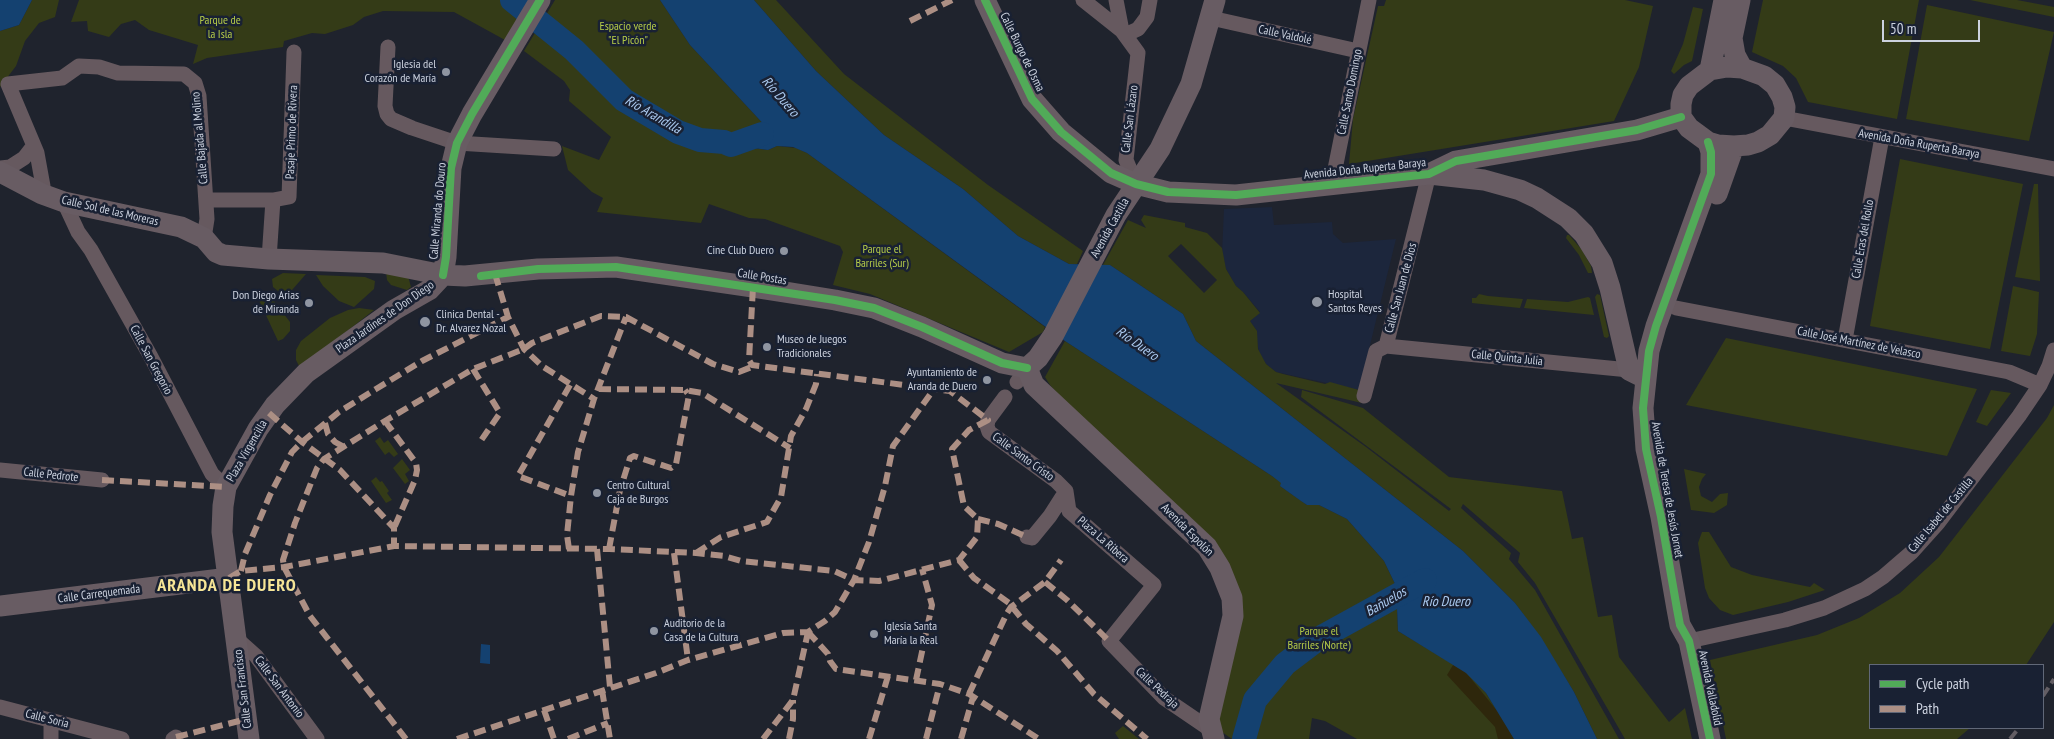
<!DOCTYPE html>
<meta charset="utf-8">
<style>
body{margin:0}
#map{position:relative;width:2054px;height:739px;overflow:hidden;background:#1f232d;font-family:"PT Sans Narrow",sans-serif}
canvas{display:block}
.legend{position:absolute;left:1869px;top:664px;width:175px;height:65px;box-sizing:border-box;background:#192133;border:1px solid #616878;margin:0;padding:6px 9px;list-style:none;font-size:15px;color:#ccd2df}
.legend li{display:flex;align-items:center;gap:10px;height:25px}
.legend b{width:25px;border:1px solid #616878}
.scale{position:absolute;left:1882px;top:20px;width:98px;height:22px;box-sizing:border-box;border:2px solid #ccd2df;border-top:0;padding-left:6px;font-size:15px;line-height:18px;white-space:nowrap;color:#ccd2df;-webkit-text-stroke:4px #192133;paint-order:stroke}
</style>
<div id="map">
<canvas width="2054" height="739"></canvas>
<ul class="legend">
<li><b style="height:6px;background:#51ab58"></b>Cycle path</li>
<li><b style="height:6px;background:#ac8f84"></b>Path</li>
</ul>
<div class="scale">50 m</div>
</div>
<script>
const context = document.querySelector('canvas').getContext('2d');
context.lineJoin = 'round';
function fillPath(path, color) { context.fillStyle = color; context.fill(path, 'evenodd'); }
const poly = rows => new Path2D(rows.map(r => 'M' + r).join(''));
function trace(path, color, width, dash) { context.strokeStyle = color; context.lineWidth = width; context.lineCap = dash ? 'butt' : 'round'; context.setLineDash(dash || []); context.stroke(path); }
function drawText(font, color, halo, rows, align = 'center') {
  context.font = font + ' "PT Sans Narrow",sans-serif'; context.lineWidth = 5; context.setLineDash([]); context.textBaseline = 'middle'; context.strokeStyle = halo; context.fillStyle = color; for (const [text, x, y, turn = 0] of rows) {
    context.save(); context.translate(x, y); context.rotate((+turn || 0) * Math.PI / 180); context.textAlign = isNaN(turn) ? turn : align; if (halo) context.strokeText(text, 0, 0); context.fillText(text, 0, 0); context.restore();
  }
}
fillPath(poly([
 [1272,207,1274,225,1332,222,1333,234,1343,243,1396,239,1359,390,1276,372,1266,364,1259,353,1257,341,1257,331,1250,321,1260,312,1243,292,1236,286,1226,269,1222,254,1224,209]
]), '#1c263c');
fillPath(poly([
 [32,0,59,0,55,17,39,23,25,41,16,66,0,87,0,31,19,25],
 [79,0,529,0,505,40,454,12,383,11,364,17,353,25,325,34,312,33,284,41,283,47,207,58,193,64,198,45,149,30,135,20,121,24,109,37,88,31,87,21,71,22],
 [555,0,660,0,690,45,769,130,734,140,731,145,768,150,777,146,796,148,807,153,1045,327,1043,332,1009,352,870,294,833,285,843,252,840,246,765,219,749,218,709,204,701,223,597,212,603,198,592,192,568,170,562,146,599,160,611,137,569,101,570,90,564,81,524,51],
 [754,0,776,0,844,74,988,185,1083,251,1077,264,1069,264,1018,236,963,189,884,135,816,71],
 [1386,0,1625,0,1653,6,1639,67,1614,121,1349,164,1353,119,1378,6,1384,6],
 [1763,0,1919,0,1897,119,1808,102,1796,78,1783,66,1752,52],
 [1970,0,2017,0,2054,7,2054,17],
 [1927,5,2054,32,2029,141,1906,119],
 [1693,7,1703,9,1692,61,1684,65,1674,74,1671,71,1683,44],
 [1900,159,2023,184,1990,349,1870,326],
 [2034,184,2038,184,2040,281,2015,277],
 [1144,215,1185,223,1185,227,1207,233,1222,248,1226,269,1236,286,1243,292,1260,313,1250,321,1257,331,1258,349,1266,364,1276,372,1283,374,1325,384,1330,382,1359,390,1362,403,1276,383,1366,447,1449,511,1451,509,1301,397,1302,390,1363,408,1449,477,1562,491,1572,539,1583,537,1598,617,1612,615,1619,657,1669,722,1685,708,1692,739,1625,739,1535,583,1518,562,1520,553,1463,504,1461,508,1511,553,1509,559,1535,590,1619,739,1597,739,1574,692,1540,637,1515,603,1463,551,1196,341,1183,314,1110,265,1103,265,1128,220,1146,228,1141,220],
 [1181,244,1217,280,1204,293,1168,256],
 [1567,235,1569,235,1582,250,1591,266,1592,273,1588,273,1579,255,1566,238],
 [386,272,408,276,411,287,407,290,391,285,387,280],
 [283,273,306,274,292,290,285,292,278,291,273,287,272,279],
 [316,275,365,277,375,281,374,289,354,307,339,301,323,286],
 [2013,286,2039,292,2037,334,2030,356,2001,351],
 [267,292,290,322,290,331,283,339,278,341,258,298],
 [1479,294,1488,296,1523,299,1520,308,1472,303,1472,298,1476,298],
 [1597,294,1600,295,1609,336,1607,338,1604,337,1595,297],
 [1588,297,1590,298,1594,315,1524,308,1527,299,1568,302],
 [359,308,374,310,300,368,296,360,296,350,301,341,330,318,348,310],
 [1726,338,1977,389,1947,456,1686,405],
 [1065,341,1272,476,1282,483,1280,486,1307,505,1319,505,1347,519,1384,561,1396,586,1398,631,1466,672,1486,693,1514,739,1357,739,1325,721,1312,718,1309,739,1232,739,1219,730,1217,718,1240,598,1050,385,1045,377],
 [1991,390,2011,393,1987,426,1976,422],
 [2054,405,2054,622,2026,665,1870,665,1870,728,1970,728,1957,739,1726,739,1710,660,1817,635,1859,618,1900,593,1939,557,2047,418],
 [380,437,384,443,388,440,398,454,394,457,389,452,385,455,375,441],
 [402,459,410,470,405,474,409,481,405,484,393,468],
 [1684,469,1706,474,1702,479,1699,487,1701,496,1712,502,1720,494,1728,493,1727,505,1714,513,1691,510],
 [376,477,380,482,382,481,389,491,387,493,392,500,386,503,371,481],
 [1702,532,1709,532,1731,567,1752,575,1810,587,1814,583,1825,590,1788,602,1733,615,1720,610,1709,598,1705,588,1698,543],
 [1123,726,1139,739,1119,739,1115,733]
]), '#343b17');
fillPath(poly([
 [1456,660,1498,712,1514,739,1498,739,1495,727,1447,675]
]), '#2e270c');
fillPath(poly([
 [0,0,32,0,19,25,0,31],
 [660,0,754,0,816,71,884,135,963,189,1018,236,1069,264,1110,265,1183,314,1196,341,1463,551,1515,603,1541,637,1574,692,1597,739,1514,739,1486,693,1466,673,1398,631,1396,586,1384,561,1347,519,1319,505,1307,505,1301,501,1280,486,1281,483,1272,476,1065,341,807,153,793,147,777,146,768,150,731,145,734,140,769,130,690,45],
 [481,644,490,645,490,664,480,663]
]), '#144170');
trace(poly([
 [512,0,574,50,624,100,678,132,700,140,724,142,731,145,762,134],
 [1244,739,1255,700,1285,664,1318,639,1425,580]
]), '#144170', 24);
trace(poly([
 [1083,0,1122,31],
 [1116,0,1122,31,1138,53,1126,160,1136,184],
 [1211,18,1358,51],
 [1125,35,1138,29,1147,17,1150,0],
 [388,47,385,106,387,114,391,119,412,128,457,143,554,149],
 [1784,118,2054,169],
 [0,168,10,167,24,158,31,149],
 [1332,184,1369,0],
 [42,194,43,186,37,153,8,84,62,78,79,66,99,67,118,73,184,74,195,83,199,96,207,219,204,238],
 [206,200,273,200,289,197,294,52],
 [64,202,78,232,91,250,151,357,212,474,226,487],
 [269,259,273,200],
 [1676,308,2009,372,2040,385],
 [1845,340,1882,137],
 [1386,346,1629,370],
 [1017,382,1027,368],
 [1364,396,1376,351,1386,346,1429,174],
 [1005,397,988,420,987,426,989,432,1056,481,1066,491],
 [0,470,102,480],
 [1066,491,1069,511,1154,585,1109,641,1164,698,1211,730],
 [1027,537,1032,538,1050,516,1066,491],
 [237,639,256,656,317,739],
 [1689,641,1785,620,1824,608,1865,589,1883,577,1912,552,1938,523,2019,416,2040,385,2049,366,2054,350],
 [0,707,122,739],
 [51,720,51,739],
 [173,739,176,737]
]), '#66595f', 15);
trace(poly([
 [985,0,1032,99,1061,132,1111,173,1136,184,1168,192,1236,195,1429,174,1456,161,1637,130,1681,117],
 [1740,0,1732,38,1735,55,1742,68],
 [1727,67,1742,68,1764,76,1775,85,1782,97,1785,107,1784,118,1770,135,1758,142,1748,145,1734,146,1718,145,1708,142,1689,128,1681,117,1681,104,1683,95,1689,86,1710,70,1727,67],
 [1710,70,1724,0],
 [1708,142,1711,152,1711,174,1656,326,1649,351,1643,408,1646,449,1661,517,1677,609,1680,625,1689,641,1710,739],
 [0,172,42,194,64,202,181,227,204,238,216,252,223,255,269,259,383,263,443,275,465,276,538,269,616,267,753,287,835,300,874,308,922,327,1002,363,1027,368],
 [1429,174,1484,180,1520,190,1537,198,1568,218,1584,234,1602,263,1610,288,1629,370,1645,378],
 [1717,194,1734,146],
 [443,275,446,257,451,168,457,143,472,114,540,0],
 [1027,368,1034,385,1207,547,1220,568,1232,598,1233,616,1209,719,1214,739],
 [1027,368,1038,358,1053,336,1116,215,1160,149,1191,84,1215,0],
 [0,606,229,578],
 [249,739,222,532,223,506,226,487,258,429,275,405,306,373,394,310,429,290,443,275]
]), '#685c63', 21);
trace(poly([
 [2043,696,2054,679],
 [2010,739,2019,728]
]), '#635e64', 4, [10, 5]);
trace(poly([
 [910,21,952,0],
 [495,274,508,317,524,349,542,366,594,399],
 [473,369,500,413,480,442],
 [570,385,518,476,571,496],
 [599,389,685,390,702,393,790,448],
 [269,413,302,442,340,470,394,528,394,546],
 [385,421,416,463,417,470,415,480,394,528],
 [325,423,328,434,335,442,344,447],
 [102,480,226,487],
 [978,519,998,524,1027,537],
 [569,549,567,535,571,496,578,452,594,399,626,317],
 [597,549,610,687],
 [609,549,620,490,630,458,634,456,671,468,676,464,689,395,685,390],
 [674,553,688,660],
 [696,553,721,537,767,522,781,497,791,436,806,409,816,384,817,374],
 [959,560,974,578,1009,603,1026,624,1057,651,1094,694,1147,739],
 [241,571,245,554,270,495,292,452,302,442,339,412,376,389,422,361,508,317],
 [229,578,241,571,284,567,394,546,609,549,696,553,724,556,741,561,834,571,854,580,879,581,959,560,977,537,978,519,964,506,952,449,969,430,988,420,950,391,752,365,749,360,753,287],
 [1045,582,1067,600,1109,641],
 [808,632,828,654,830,661,836,669,940,684,969,694,1039,739],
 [916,680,932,605,922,569],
 [602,690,610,739],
 [969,694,1007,613,1011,607,1045,582,1061,560],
 [544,710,554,739],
 [176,737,247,719],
 [406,739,310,616,284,567,283,560,295,523,317,468,324,459,385,421,473,369,524,349,532,343,601,316,626,317,713,364,739,372,754,366],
 [457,739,656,673,688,660,783,633,808,632,825,621,835,612,854,580,869,542,885,486,893,446,934,389],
 [568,739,608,723],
 [763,739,793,700,808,632],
 [789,739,793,719,793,700],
 [869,739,888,676],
 [926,739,940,684],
 [961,739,973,697]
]), '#ac8f84', 6, [12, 6]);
trace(poly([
 [985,0,1032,99,1061,132,1111,173,1136,184,1168,192,1236,195,1429,174,1456,161,1637,130,1681,117],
 [1708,142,1711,152,1711,174,1656,326,1649,351,1643,408,1646,449,1661,517,1677,609,1680,625,1689,641,1710,739],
 [443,275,446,257,451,168,457,143,472,114,540,0],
 [481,276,538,269,616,267,835,300,874,308,922,327,1002,363,1027,368]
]), '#51ab58', 8);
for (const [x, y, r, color] of [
 [446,72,5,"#8f95a1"],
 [784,251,5,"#8f95a1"],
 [1317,302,6,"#8f95a1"],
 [309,303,5,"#8f95a1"],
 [425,322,6,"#8f95a1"],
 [767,347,5,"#8f95a1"],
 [987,380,5,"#8f95a1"],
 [597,493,5,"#8f95a1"],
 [654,631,5,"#8f95a1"],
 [874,634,5,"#8f95a1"]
]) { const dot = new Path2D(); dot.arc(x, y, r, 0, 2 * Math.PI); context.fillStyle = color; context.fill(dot); trace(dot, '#192133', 2); }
drawText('12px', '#b5cb48', '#192133', [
 ["Parque de",220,21],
 ["la Isla",220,35],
 ["Espacio verde",628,27],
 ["\"El Picón\"",628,41],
 ["Parque el",882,250],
 ["Barriles (Sur)",882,264],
 ["Parque el",1319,632],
 ["Barriles (Norte)",1319,646]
]);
drawText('12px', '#ccd2df', '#192133', [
 ["Calle Valdolé",1285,35,12],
 ["Calle Burgo de Osma",1022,52,64],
 ["Calle Santo Domingo",1350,92,-79],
 ["Calle San Lázaro",1130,119,-83],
 ["Pasaje Primo de Rivera",292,132,-88],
 ["Calle Bajada al Molino",200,138,-95],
 ["Avenida Doña Ruperta Baraya",1919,144,10],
 ["Avenida Doña Ruperta Baraya",1365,169,-6],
 ["Calle Sol de las Moreras",110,211,13],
 ["Calle Miranda do Douro",438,211,-85],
 ["Avenida Castilla",1110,228,-61],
 ["Calle Eras del Rollo",1863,239,-80],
 ["Calle Postas",762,277,9],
 ["Calle San Juan de Dios",1401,288,-75],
 ["Plaza Jardines de Don Diego",385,317,-35],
 ["Calle José Martínez de Velasco",1859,343,11],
 ["Calle Quinta Julia",1507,358,6],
 ["Calle San Gregorio",151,360,62],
 ["Plaza Virgencilla",247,451,-60],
 ["Calle Santo Cristo",1023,457,36],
 ["Calle Pedrote",51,475,6],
 ["Avenida de Teresa de Jesús Jornet",1667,490,80],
 ["Calle Isabel de Castilla",1941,515,-50],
 ["Avenida Espolón",1187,530,45],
 ["Plaza La Ribera",1103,540,41],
 ["Calle Carrequemada",99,594,-7],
 ["Calle San Antonio",279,687,53],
 ["Calle Pedraja",1157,688,43],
 ["Avenida Valladolid",1710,688,78],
 ["Calle San Francisco",243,689,-97],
 ["Calle Soria",47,719,14]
]);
drawText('12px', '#ccd2df', '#192133', [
 ["Iglesia del",436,65,"right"],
 ["Corazón de María",436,79,"right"],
 ["Cine Club Duero",774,251,"right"],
 ["Hospital",1328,295],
 ["Santos Reyes",1328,309],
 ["Don Diego Arias",299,296,"right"],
 ["de Miranda",299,310,"right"],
 ["Clinica Dental -",436,315],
 ["Dr. Alvarez Nozal",436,329],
 ["Museo de Juegos",777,340],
 ["Tradicionales",777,354],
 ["Ayuntamiento de",977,373,"right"],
 ["Aranda de Duero",977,387,"right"],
 ["Centro Cultural",607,486],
 ["Caja de Burgos",607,500],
 ["Auditorio de la",664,624],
 ["Casa de la Cultura",664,638],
 ["Iglesia Santa",884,627],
 ["María la Real",884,641]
], 'left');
drawText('italic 14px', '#accbf1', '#192133', [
 ["Río Duero",780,97,49],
 ["Río Arandilla",653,115,30],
 ["Río Duero",1137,344,35],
 ["Bañuelos",1386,602,-30],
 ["Río Duero",1446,602]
]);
context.letterSpacing = '1px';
drawText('bold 18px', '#f6e596', '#192133', [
 ["ARANDA DE DUERO",227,586]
]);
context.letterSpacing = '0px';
</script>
